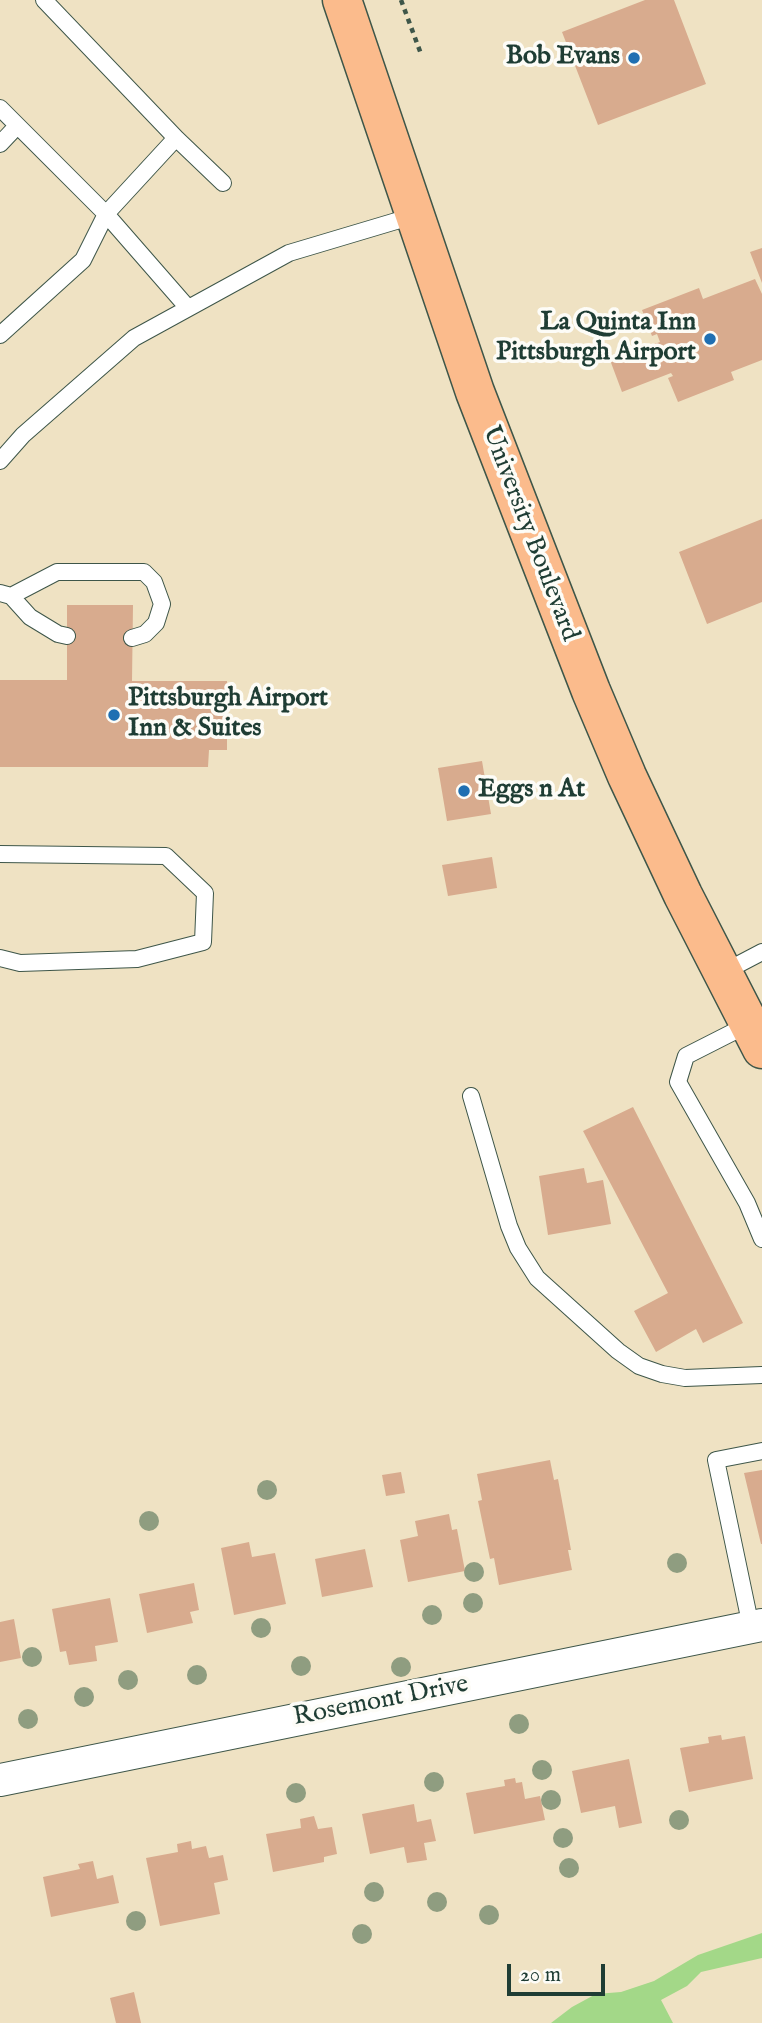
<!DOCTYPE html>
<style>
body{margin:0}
#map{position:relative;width:762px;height:2023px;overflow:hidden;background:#efe2c3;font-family:"IM FELL English",serif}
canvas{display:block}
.scale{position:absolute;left:507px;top:1964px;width:98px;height:32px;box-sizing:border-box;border:4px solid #1f3d34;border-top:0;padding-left:9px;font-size:21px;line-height:24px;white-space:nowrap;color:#1f3d34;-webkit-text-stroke:5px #fdfcf7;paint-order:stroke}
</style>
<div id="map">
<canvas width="762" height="2023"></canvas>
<div class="scale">20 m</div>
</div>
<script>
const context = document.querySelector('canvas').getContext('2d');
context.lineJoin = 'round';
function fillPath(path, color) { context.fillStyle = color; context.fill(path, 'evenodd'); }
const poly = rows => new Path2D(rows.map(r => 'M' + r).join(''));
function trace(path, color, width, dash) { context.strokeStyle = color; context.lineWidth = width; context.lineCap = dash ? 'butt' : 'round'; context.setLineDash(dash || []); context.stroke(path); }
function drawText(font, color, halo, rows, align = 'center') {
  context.font = font + ' "IM FELL English",serif'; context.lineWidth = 7; context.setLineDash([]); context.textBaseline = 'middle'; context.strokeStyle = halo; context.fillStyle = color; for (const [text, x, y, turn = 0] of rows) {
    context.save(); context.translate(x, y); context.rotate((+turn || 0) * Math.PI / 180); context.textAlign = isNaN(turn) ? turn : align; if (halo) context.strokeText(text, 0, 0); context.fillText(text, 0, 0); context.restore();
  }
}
fillPath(poly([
 [762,1933,762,1958,701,1972,687,1986,661,2000,673,2023,551,2023,572,2007,596,1994,621,1992,654,1981,698,1955]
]), '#a3d888');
fillPath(poly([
 [645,0,674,0,706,84,598,125,562,32],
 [762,248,762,283,750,252],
 [755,279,762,294,762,360,731,372,734,380,678,402,668,378,673,376,671,373,622,392,610,360,660,342,657,334,652,336,642,310,699,288,703,299],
 [762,519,762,602,707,624,679,552],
 [67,605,133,605,132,681,227,681,227,750,209,750,208,767,0,767,0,680,67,680],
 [482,761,491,814,447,821,438,768],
 [492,857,497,888,448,896,442,865],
 [633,1107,743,1323,703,1343,696,1329,656,1352,634,1311,668,1293,583,1131],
 [584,1168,587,1183,603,1180,611,1224,548,1235,539,1176],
 [550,1460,554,1480,558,1479,571,1550,568,1550,572,1570,499,1585,494,1558,490,1559,478,1501,482,1500,477,1474],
 [762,1470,762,1544,761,1544,744,1473],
 [401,1472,405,1493,386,1496,382,1475],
 [449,1514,452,1530,457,1529,465,1571,408,1582,400,1540,418,1536,415,1521],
 [249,1542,252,1557,275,1553,286,1604,234,1615,221,1548],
 [365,1549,373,1587,322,1597,315,1559],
 [194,1583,199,1610,190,1612,193,1623,147,1633,139,1594],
 [110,1598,118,1642,95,1646,97,1661,69,1665,66,1651,60,1652,52,1609],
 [14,1619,21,1658,0,1662,0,1622],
 [721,1735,722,1740,745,1736,753,1779,689,1792,680,1748,709,1743,708,1737],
 [629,1759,642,1823,619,1828,615,1806,581,1813,572,1771],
 [515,1778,516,1783,522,1782,525,1799,540,1796,545,1820,474,1834,466,1793,505,1786,504,1780],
 [414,1804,417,1822,431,1819,436,1841,424,1843,427,1860,407,1863,404,1847,370,1854,362,1814],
 [314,1816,318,1829,332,1827,337,1854,324,1857,324,1862,273,1872,266,1834,301,1828,300,1819],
 [191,1841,192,1849,206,1846,209,1858,223,1855,228,1880,214,1883,220,1914,160,1926,146,1858,178,1852,177,1844],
 [93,1861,97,1879,113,1875,119,1903,51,1917,43,1877,80,1869,78,1864],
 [134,1992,141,2023,116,2023,110,1998]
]), '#d8ab8e');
const lane = poly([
 [0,108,106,214,188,308],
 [176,138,223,183],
 [0,144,17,126],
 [0,335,83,260,106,214,176,138,44,0],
 [0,461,23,435,134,338,289,253,413,216],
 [0,593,11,596,30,617,58,634,67,636],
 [11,596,57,572,144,572,154,582,162,604,156,623,145,634,132,638],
 [0,854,166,856,205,893,203,942,137,959,20,963,0,958],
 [722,973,762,952],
 [749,1024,686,1056,678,1082,747,1203,762,1239],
 [471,1096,509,1226,518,1248,537,1278,618,1351,639,1366,662,1374,685,1378,762,1375],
 [751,1627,716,1460,762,1451]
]);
const street = poly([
 [0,1780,762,1625]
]);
const primary = poly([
 [342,0,475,392,591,691,627,776,683,895,762,1049]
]);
trace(lane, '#3e5649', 18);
trace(street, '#3e5649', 34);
trace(primary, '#3e5649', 41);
trace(poly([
 [401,0,421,54]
]), '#3e5649', 4.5, [5, 5]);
trace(lane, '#fff', 16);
trace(street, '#fff', 32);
trace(primary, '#fbbb8c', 38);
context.fillStyle = '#8f9d80';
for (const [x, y] of [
 [267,1490],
 [149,1521],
 [677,1563],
 [474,1572],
 [473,1603],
 [432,1615],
 [261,1628],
 [32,1657],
 [301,1666],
 [401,1667],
 [197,1675],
 [128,1680],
 [84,1697],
 [28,1719],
 [519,1724],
 [542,1770],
 [434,1782],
 [296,1793],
 [551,1800],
 [679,1820],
 [563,1838],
 [569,1868],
 [374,1892],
 [437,1902],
 [489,1915],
 [136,1921],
 [362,1934]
]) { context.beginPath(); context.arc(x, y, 10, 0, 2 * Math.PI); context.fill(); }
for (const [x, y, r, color] of [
 [634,58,7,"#1f6fb2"],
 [710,339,7,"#1f6fb2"],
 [114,715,7,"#1f6fb2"],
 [464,791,7,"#1f6fb2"]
]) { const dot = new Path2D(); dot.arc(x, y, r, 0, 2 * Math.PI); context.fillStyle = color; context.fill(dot); trace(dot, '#fdfcf7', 2.5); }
drawText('bold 26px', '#1f3d34', '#fdfcf7', [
 ["Bob Evans",620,58],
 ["La Quinta Inn",696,324],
 ["Pittsburgh Airport",696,354],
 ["Pittsburgh Airport",128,700,"left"],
 ["Inn & Suites",128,730,"left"],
 ["Eggs n At",478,791,"left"]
], 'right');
drawText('26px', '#1f3d34', '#fdfcf7', [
 ["University Boulevard",529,534,69],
 ["Rosemont Drive",381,1702,-11]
]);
</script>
